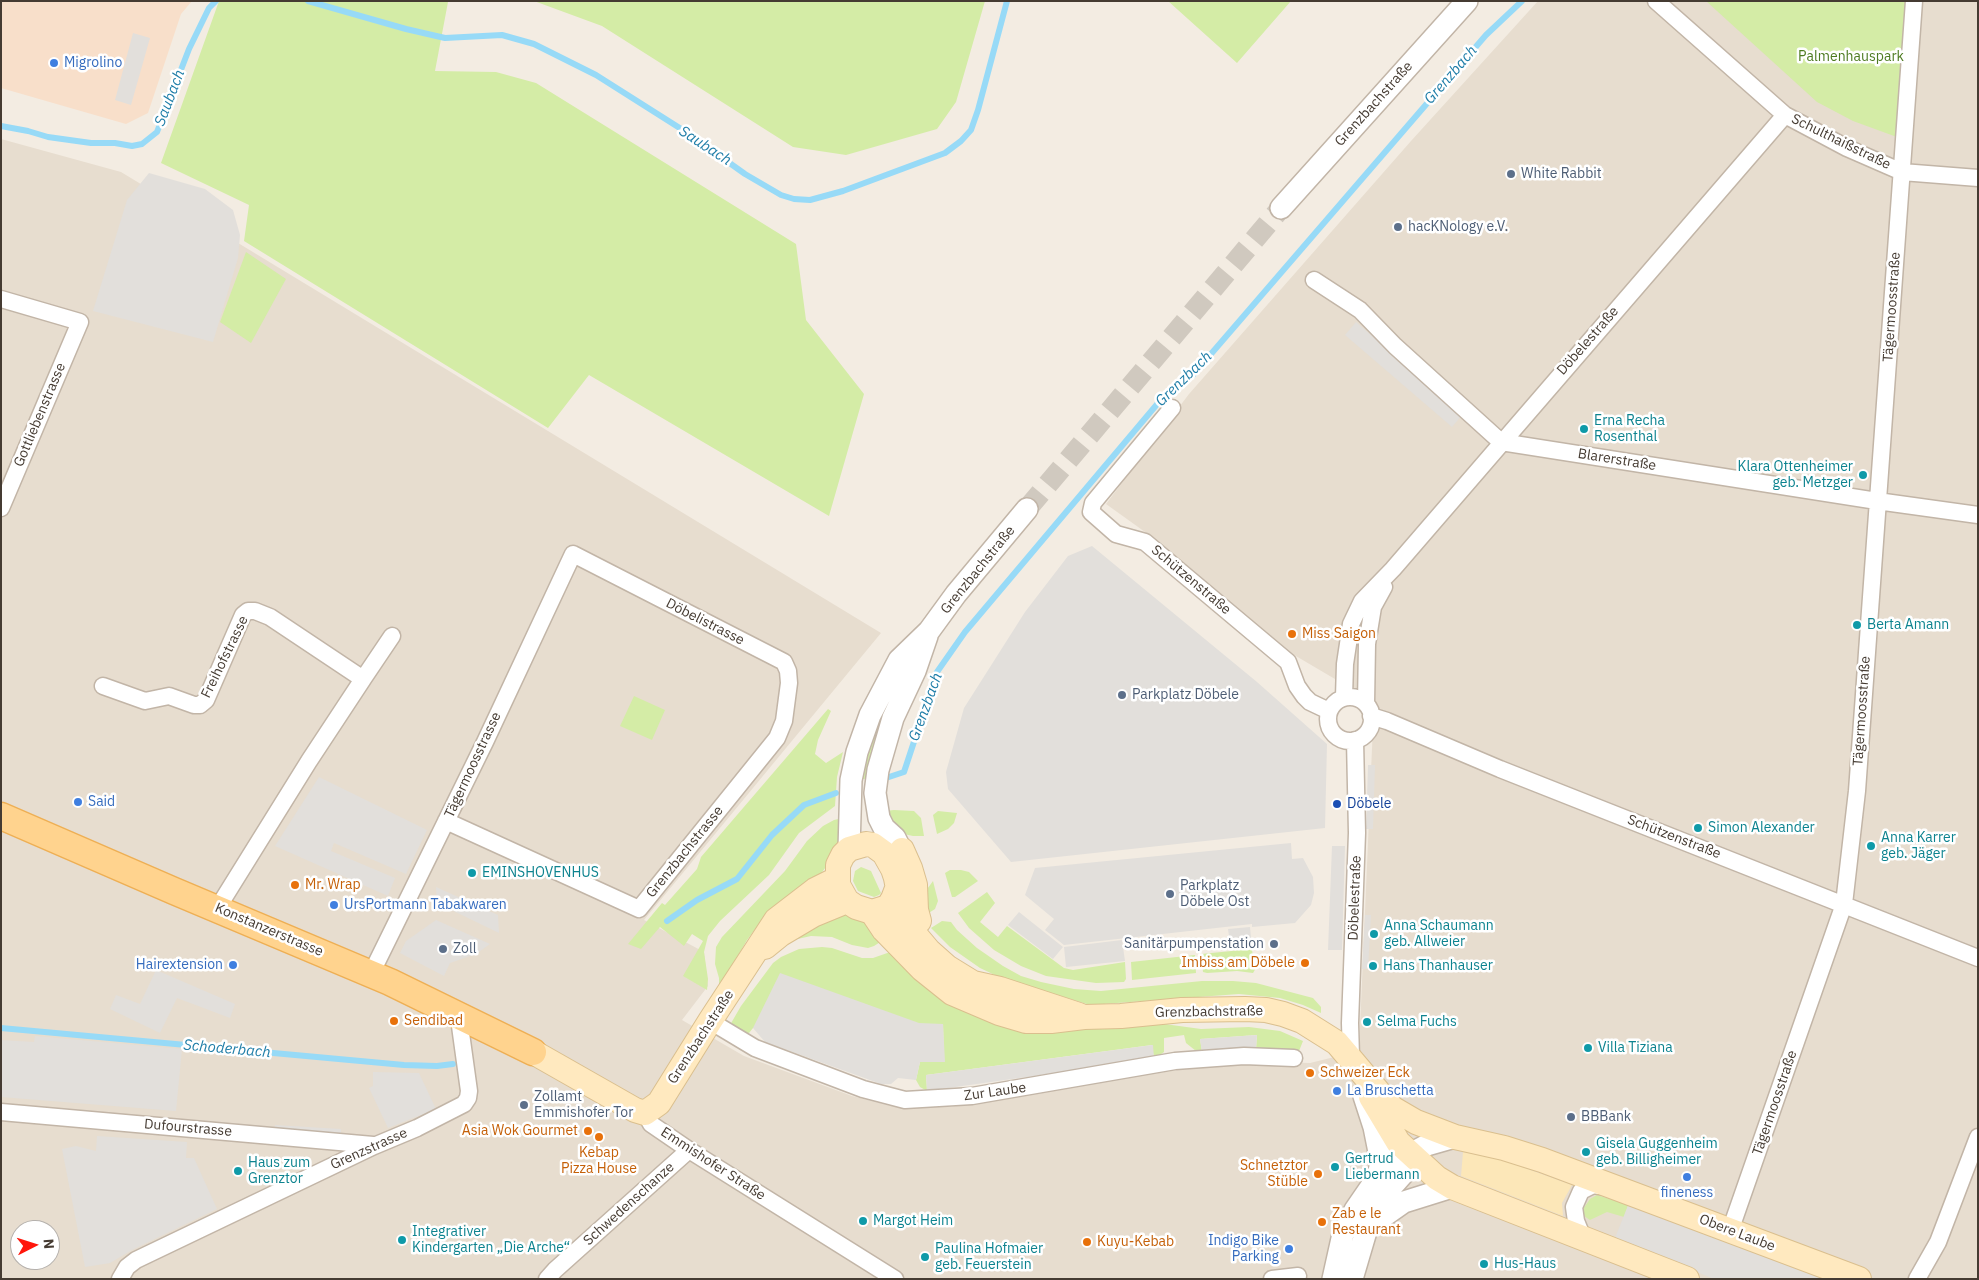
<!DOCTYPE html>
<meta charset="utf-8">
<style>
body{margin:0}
#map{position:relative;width:1979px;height:1280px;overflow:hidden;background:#f3ece2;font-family:"IBM Plex Sans",sans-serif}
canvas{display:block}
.frame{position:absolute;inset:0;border:2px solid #453b32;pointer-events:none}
.north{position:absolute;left:10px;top:1220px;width:50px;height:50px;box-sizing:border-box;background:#fff;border:1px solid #b5b1ad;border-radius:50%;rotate:85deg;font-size:14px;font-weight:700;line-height:20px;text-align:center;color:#453b32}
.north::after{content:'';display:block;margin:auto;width:18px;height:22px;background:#ff170c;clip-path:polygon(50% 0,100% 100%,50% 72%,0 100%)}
</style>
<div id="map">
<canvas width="1979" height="1280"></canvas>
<div class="frame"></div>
<div class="north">N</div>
</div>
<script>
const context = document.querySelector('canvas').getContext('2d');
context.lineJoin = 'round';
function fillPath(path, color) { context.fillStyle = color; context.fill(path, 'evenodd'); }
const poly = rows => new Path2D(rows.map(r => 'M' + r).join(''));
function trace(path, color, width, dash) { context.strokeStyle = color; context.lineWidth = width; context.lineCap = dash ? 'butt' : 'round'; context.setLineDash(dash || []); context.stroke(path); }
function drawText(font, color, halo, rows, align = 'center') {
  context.font = font + ' "IBM Plex Sans",sans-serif'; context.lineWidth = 5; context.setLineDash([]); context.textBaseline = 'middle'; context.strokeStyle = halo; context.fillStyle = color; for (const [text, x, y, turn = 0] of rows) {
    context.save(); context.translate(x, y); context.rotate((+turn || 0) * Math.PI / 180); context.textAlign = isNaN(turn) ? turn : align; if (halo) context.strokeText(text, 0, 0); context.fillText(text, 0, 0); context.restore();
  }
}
fillPath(poly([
 [1538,1,1978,1,1978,1279,1,1279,1,139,121,172,881,633,644,920,704,952,708,986,682,1020,744,1056,852,1096,891,1106,950,1107,1137,1076,1240,1061,1310,1063,1359,1051,1374,702,1284,649,1159,542,1106,504,1189,394,1411,141],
 [20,1230,50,1230,50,1260,20,1260]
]), '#e7ddcf');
fillPath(poly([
 [1,1,192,1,181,14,148,113,126,124,1,88]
]), '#f8dfca');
fillPath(poly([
 [219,1,455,1,448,2,435,71,496,72,536,83,796,244,806,320,864,394,829,516,589,375,548,428,244,241,249,205,161,163],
 [534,1,985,1,956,102,937,129,846,155,793,147,602,26],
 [1168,1,1291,1,1237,63],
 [1706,1,1914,1,1905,140,1853,121,1817,102],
 [246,252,286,279,251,343,220,322],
 [895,682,869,778,858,780,861,762],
 [634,696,665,710,652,740,620,726],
 [828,709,831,711,818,740,815,754,826,763,843,752,837,777,835,806,799,833,769,875,720,921,708,936,704,952,708,979,707,990,683,976,703,941,692,934,684,946,660,927,641,949,628,944,662,903,665,905,697,869,701,857],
 [894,810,914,811,921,818,924,836,913,836,904,834,895,826,885,811],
 [938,811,957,813,954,823,948,829,937,834,933,815],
 [843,818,839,841,828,864,820,875,782,901,765,916,747,940,719,989,719,978,715,964,716,947,722,937,785,871,807,841,823,826,834,820],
 [861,867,871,871,881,893,879,895,874,897,858,891,853,881,855,871],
 [950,870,961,870,969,872,978,881,955,897,952,897,945,873],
 [933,881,938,901,935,909,924,916,925,892],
 [987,892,995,903,980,922,998,937,1007,926,1064,968,1073,970,1125,962,1126,979,1124,982,1096,983,1046,976,1021,966,994,950,969,928,958,913],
 [833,914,849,914,868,922,885,939,874,946,868,948,852,945,832,937,811,936,793,940],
 [942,921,951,922,957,930,977,948,1003,966,1021,976,1041,982,1074,989,1101,991,1202,981,1233,981,1256,983,1313,998,1321,1007,1321,1013,1303,1005,1280,998,1239,994,1090,1005,999,977,980,968,950,947,931,928],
 [822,947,832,948,862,958,873,958,893,951,1067,1031,1157,1023,1201,1029,1249,1027,1280,1031,1303,1041,1299,1051,1278,1048,1256,1049,1257,1035,1200,1039,1202,1051,1196,1051,1186,1043,1184,1035,1164,1038,1164,1052,1154,1059,1152,1045,926,1075,927,1091,920,1087,916,1080,920,1062,944,1062,943,1024,753,1028,749,1033,743,1034,730,1025,741,1006,773,963,781,957,799,949],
 [1252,949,1253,958,1256,968,1253,973,1237,971,1207,973,1203,972,1201,954],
 [1195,955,1196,973,1132,980,1131,962],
 [1597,1195,1628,1205,1624,1217,1607,1212,1590,1220,1584,1216,1583,1209,1590,1199]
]), '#d4eca6');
fillPath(poly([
 [1463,1152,1503,1160,1572,1185,1562,1203,1563,1216,1461,1176]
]), '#fce7b8');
fillPath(poly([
 [133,33,150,38,131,105,115,100],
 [149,173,205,189,233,210,240,235,238,258,213,342,93,311,127,200],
 [1356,322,1463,414,1452,427,1345,335],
 [1092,546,1257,682,1327,744,1325,828,1011,862,948,789,946,772,964,708,1025,612,1068,556],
 [1368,765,1375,765,1373,829,1366,829],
 [319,777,427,830,406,874,334,843,331,851,395,878,388,896,275,846],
 [1291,843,1292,859,1303,858,1313,877,1314,893,1311,905,1295,923,1252,927,1252,924,1064,945,1045,930,1054,919,1025,895,1035,868],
 [1332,846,1345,846,1342,950,1328,950],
 [436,887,498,915,499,933,437,903],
 [1019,912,1063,947,1053,959,1008,925],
 [1365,915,1371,915,1368,969,1362,969],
 [436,920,490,944,476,954,450,963,444,976,400,953,406,941],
 [1250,927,1252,948,1231,950,1228,929],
 [1122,940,1125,961,1066,967,1064,947],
 [156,970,235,1004,230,1018,177,998,160,1033,110,1009,116,995,140,1004],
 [780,973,919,1023,943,1024,945,1062,920,1062,916,1080,898,1078,891,1084,881,1084,765,1042,753,1028],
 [1257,1035,1256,1049,1202,1053,1200,1039],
 [35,1036,182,1049,176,1111,1,1097,1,1040,34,1042],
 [1153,1045,1154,1059,927,1091,926,1075],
 [373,1072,419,1073,436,1109,388,1128,369,1088,373,1086],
 [275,1125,341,1129,341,1136,275,1131],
 [97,1136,187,1142,186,1158,194,1158,217,1209,132,1250,110,1263,85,1267,62,1149,76,1146,96,1151],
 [1629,1203,1832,1279,1714,1279,1615,1238]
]), '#e2dfdb');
trace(poly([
 [308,1,406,29,445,38,502,35,534,44,596,75,686,132,745,174,781,195,794,199,810,200,843,191,945,153,961,141,971,130,978,110,1007,1],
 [1,126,28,131,48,137,91,143,115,143,132,146,142,144,157,132,189,49,209,8,216,1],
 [886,778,904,772,937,672,965,632,1164,396,1192,376,1486,35,1522,1],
 [667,921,697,900,737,879,772,835,804,805,836,793],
 [1,1028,404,1065,437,1066,453,1064]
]), '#97daf7', 6);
trace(poly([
 [1027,509,1281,208]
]), '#d0c9bf', 21, [21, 11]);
const minor = poly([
 [1656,1,1785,115,1847,148,1902,172,1978,178],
 [1314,280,1360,310,1395,346,1501,442,1877,501,1978,515],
 [1,299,80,322,1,508],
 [1172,408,1093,503,1091,512,1116,534,1145,542,1288,662,1297,686,1304,696,1310,702,1329,711],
 [363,679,392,636],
 [103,686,145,701,169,696,194,705,200,705,206,700,243,615,248,611,255,611,270,617,363,679,309,761,217,909],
 [1344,697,1345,664,1351,624,1362,601,1393,569,1785,115],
 '1328 719a22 22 0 1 1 44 0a22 22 0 1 1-44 0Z',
 [1366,704,1367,644,1373,607,1384,587],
 [1371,716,1387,721,1500,769,1978,958],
 [371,974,485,742,573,554,784,662,788,671,789,683,784,721,777,738,639,909,446,821],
 [710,1021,755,1048,863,1089,905,1100,972,1096,1175,1061,1244,1056,1294,1058],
 [1351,1057,1350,1023,1357,833,1355,740],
 [1,1112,373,1145],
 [645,1113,651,1124,689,1150,895,1279],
 [1730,1231,1844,904,1857,791,1914,1],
 [1583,1238,1576,1221,1574,1207,1581,1191,1593,1185,1607,1187],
 [120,1279,127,1267,136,1260,374,1146,417,1128,464,1104,468,1098,469,1091,460,1026,462,1017],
 [547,1279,555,1270,689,1150],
 [1272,1279,1298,1276],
 [1917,1279,1938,1242,1978,1137]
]);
const tertiary = poly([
 [1281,208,1467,1],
 [900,848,895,838,884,828,879,818,875,793,878,770,893,718,915,671,927,636],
 [849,849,851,780,857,752,870,715,899,660,929,631,956,594,1027,509],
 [1364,1096,1374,1127,1378,1147,1381,1164,1377,1178],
 [1367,1228,1404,1202,1452,1187],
 [1333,1279,1343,1234,1355,1210,1377,1178,1410,1154,1427,1145,1455,1137],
 [1352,1279,1367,1228,1378,1202,1403,1174,1408,1159]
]);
const secondary = poly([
 [902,850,910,868,915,885,916,910,919,921],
 [898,886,893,899,888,907,872,912,856,907,847,901,838,885,838,865,843,855,849,849,866,844,873,845,884,853,893,869,896,878,899,894,900,906,902,915,913,932,929,951,947,967,973,983,1000,989,1079,1015],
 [872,912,884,930,922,969,952,993,999,1013,1026,1021,1051,1021,1084,1017,1121,1016,1182,1010,1245,1009,1266,1010,1283,1014,1302,1021,1337,1043,1392,1108,1416,1122,1455,1137,1504,1148,1542,1160,1859,1279],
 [765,947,781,934,813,915,847,901],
 [533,1052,635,1110,645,1113,659,1103,710,1021,776,920,815,890,837,879],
 [1371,1097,1398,1142,1437,1178,1452,1187,1687,1279]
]);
const primary = poly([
 [1,816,174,891,390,982,533,1052]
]);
trace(minor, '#c2b5a7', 19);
trace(tertiary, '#c2b5a7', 24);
trace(secondary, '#dabf8e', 26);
trace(primary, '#eeaf54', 29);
trace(minor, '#fff', 16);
trace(tertiary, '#fff', 21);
trace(secondary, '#ffe9bf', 24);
trace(primary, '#ffd38e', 26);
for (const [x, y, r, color] of [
 [54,63,5,"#3f7fe0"],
 [1511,174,5,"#5c6f8a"],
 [1398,227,5,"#5c6f8a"],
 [1584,429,5,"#0f9aa8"],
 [1863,475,5,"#0f9aa8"],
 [1857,625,5,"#0f9aa8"],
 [1292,634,5,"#e8710a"],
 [1122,695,5,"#5c6f8a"],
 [78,802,5,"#3f7fe0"],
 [1337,804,5,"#1a4fb4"],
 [1698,828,5,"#0f9aa8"],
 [1871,846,5,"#0f9aa8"],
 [472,873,5,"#0f9aa8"],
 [295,885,5,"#e8710a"],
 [1170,894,5,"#5c6f8a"],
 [334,905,5,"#3f7fe0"],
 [1374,934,5,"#0f9aa8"],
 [1274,944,5,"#5c6f8a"],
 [443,949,5,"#5c6f8a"],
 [1305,963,5,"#e8710a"],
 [233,965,5,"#3f7fe0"],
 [1373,966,5,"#0f9aa8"],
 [394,1021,5,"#e8710a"],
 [1367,1022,5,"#0f9aa8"],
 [1588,1048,5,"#0f9aa8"],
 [1310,1073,5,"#e8710a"],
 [1337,1091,5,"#3f7fe0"],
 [524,1105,5,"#5c6f8a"],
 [1571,1117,5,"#5c6f8a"],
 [588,1131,5,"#e8710a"],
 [599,1137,5,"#e8710a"],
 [1586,1152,5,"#0f9aa8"],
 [1335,1167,5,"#0f9aa8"],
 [238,1171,5,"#0f9aa8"],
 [1318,1174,5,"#e8710a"],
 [1687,1177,5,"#3f7fe0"],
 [863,1221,5,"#0f9aa8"],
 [1322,1222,5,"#e8710a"],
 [402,1240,5,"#0f9aa8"],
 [1087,1242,5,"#e8710a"],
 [1289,1249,5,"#3f7fe0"],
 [925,1257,5,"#0f9aa8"],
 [1484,1264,5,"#0f9aa8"]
]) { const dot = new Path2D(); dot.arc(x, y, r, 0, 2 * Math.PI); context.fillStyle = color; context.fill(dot); trace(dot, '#fff', 2); }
drawText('14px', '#4d7b21', '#fff', [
 ["Palmenhauspark",1851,57]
]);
drawText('14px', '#366cbe', '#fff', [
 ["Migrolino",64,63],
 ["Said",88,802],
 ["UrsPortmann Tabakwaren",344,905],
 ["Hairextension",223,965,"right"],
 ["La Bruschetta",1347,1091],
 ["fineness",1687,1193,"center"],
 ["Indigo Bike",1279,1241,"right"],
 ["Parking",1279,1257,"right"]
], 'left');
drawText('14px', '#453b32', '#fff', [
 ["Grenzbachstraße",1374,104,-48],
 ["Schulthaißstraße",1841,142,26],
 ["Tägermoosstraße",1892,307,-86],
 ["Döbelestraße",1588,341,-49],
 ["Gottliebenstrasse",40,415,-67],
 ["Blarerstraße",1617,460,9],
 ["Grenzbachstraße",978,570,-51],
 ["Schützenstraße",1191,580,40],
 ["Döbelistrasse",705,622,27],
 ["Freihofstrasse",225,657,-64],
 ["Tägermoosstraße",1862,711,-86],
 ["Tägermoosstrasse",473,765,-65],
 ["Schützenstraße",1674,837,21],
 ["Grenzbachstrasse",685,852,-51],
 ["Döbelestraße",1355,898,-88],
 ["Konstanzerstrasse",269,930,23],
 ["Grenzbachstraße",1209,1012,-1],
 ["Grenzbachstraße",701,1037,-57],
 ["Zur Laube",995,1092,-8],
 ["Tägermoosstraße",1775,1103,-71],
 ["Dufourstrasse",188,1128,5],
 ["Grenzstrasse",369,1149,-24],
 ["Emmishofer Straße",713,1164,33],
 ["Schwedenschanze",629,1204,-42],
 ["Obere Laube",1737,1233,21]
]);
drawText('14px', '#4e5e75', '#fff', [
 ["White Rabbit",1521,174],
 ["hacKNology e.V.",1408,227],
 ["Parkplatz Döbele",1132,695],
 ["Parkplatz",1180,886],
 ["Döbele Ost",1180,902],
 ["Sanitärpumpenstation",1264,944,"right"],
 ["Zoll",453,949],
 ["Zollamt",534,1097],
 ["Emmishofer Tor",534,1113],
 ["BBBank",1581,1117]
], 'left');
drawText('14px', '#0d838f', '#fff', [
 ["Erna Recha",1594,421],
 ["Rosenthal",1594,437],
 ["Klara Ottenheimer",1853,467,"right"],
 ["geb. Metzger",1853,483,"right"],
 ["Berta Amann",1867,625],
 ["Simon Alexander",1708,828],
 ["Anna Karrer",1881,838],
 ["geb. Jäger",1881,854],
 ["EMINSHOVENHUS",482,873],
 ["Anna Schaumann",1384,926],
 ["geb. Allweier",1384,942],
 ["Hans Thanhauser",1383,966],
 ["Selma Fuchs",1377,1022],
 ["Villa Tiziana",1598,1048],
 ["Gisela Guggenheim",1596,1144],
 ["geb. Billigheimer",1596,1160],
 ["Gertrud",1345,1159],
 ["Liebermann",1345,1175],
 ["Haus zum",248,1163],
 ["Grenztor",248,1179],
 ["Margot Heim",873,1221],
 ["Integrativer",412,1232],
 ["Kindergarten „Die Arche“",412,1248],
 ["Paulina Hofmaier",935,1249],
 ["geb. Feuerstein",935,1265],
 ["Hus-Haus",1494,1264]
], 'left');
drawText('14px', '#c56008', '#fff', [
 ["Miss Saigon",1302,634],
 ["Mr. Wrap",305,885],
 ["Imbiss am Döbele",1295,963,"right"],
 ["Sendibad",404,1021],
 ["Schweizer Eck",1320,1073],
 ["Asia Wok Gourmet",578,1131,"right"],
 ["Kebap",599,1153,"center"],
 ["Pizza House",599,1169,"center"],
 ["Schnetztor",1308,1166,"right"],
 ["Stüble",1308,1182,"right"],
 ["Zab e le",1332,1214],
 ["Restaurant",1332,1230],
 ["Kuyu-Kebab",1097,1242]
], 'left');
drawText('14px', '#164399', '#fff', [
 ["Döbele",1347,804]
], 'left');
drawText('italic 15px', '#207ea8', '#fff', [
 ["Grenzbach",1451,75,-49],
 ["Saubach",170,98,-69],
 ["Saubach",705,146,33],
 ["Grenzbach",1184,379,-44],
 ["Grenzbach",926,707,-70],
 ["Schoderbach",227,1049,5]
]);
</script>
